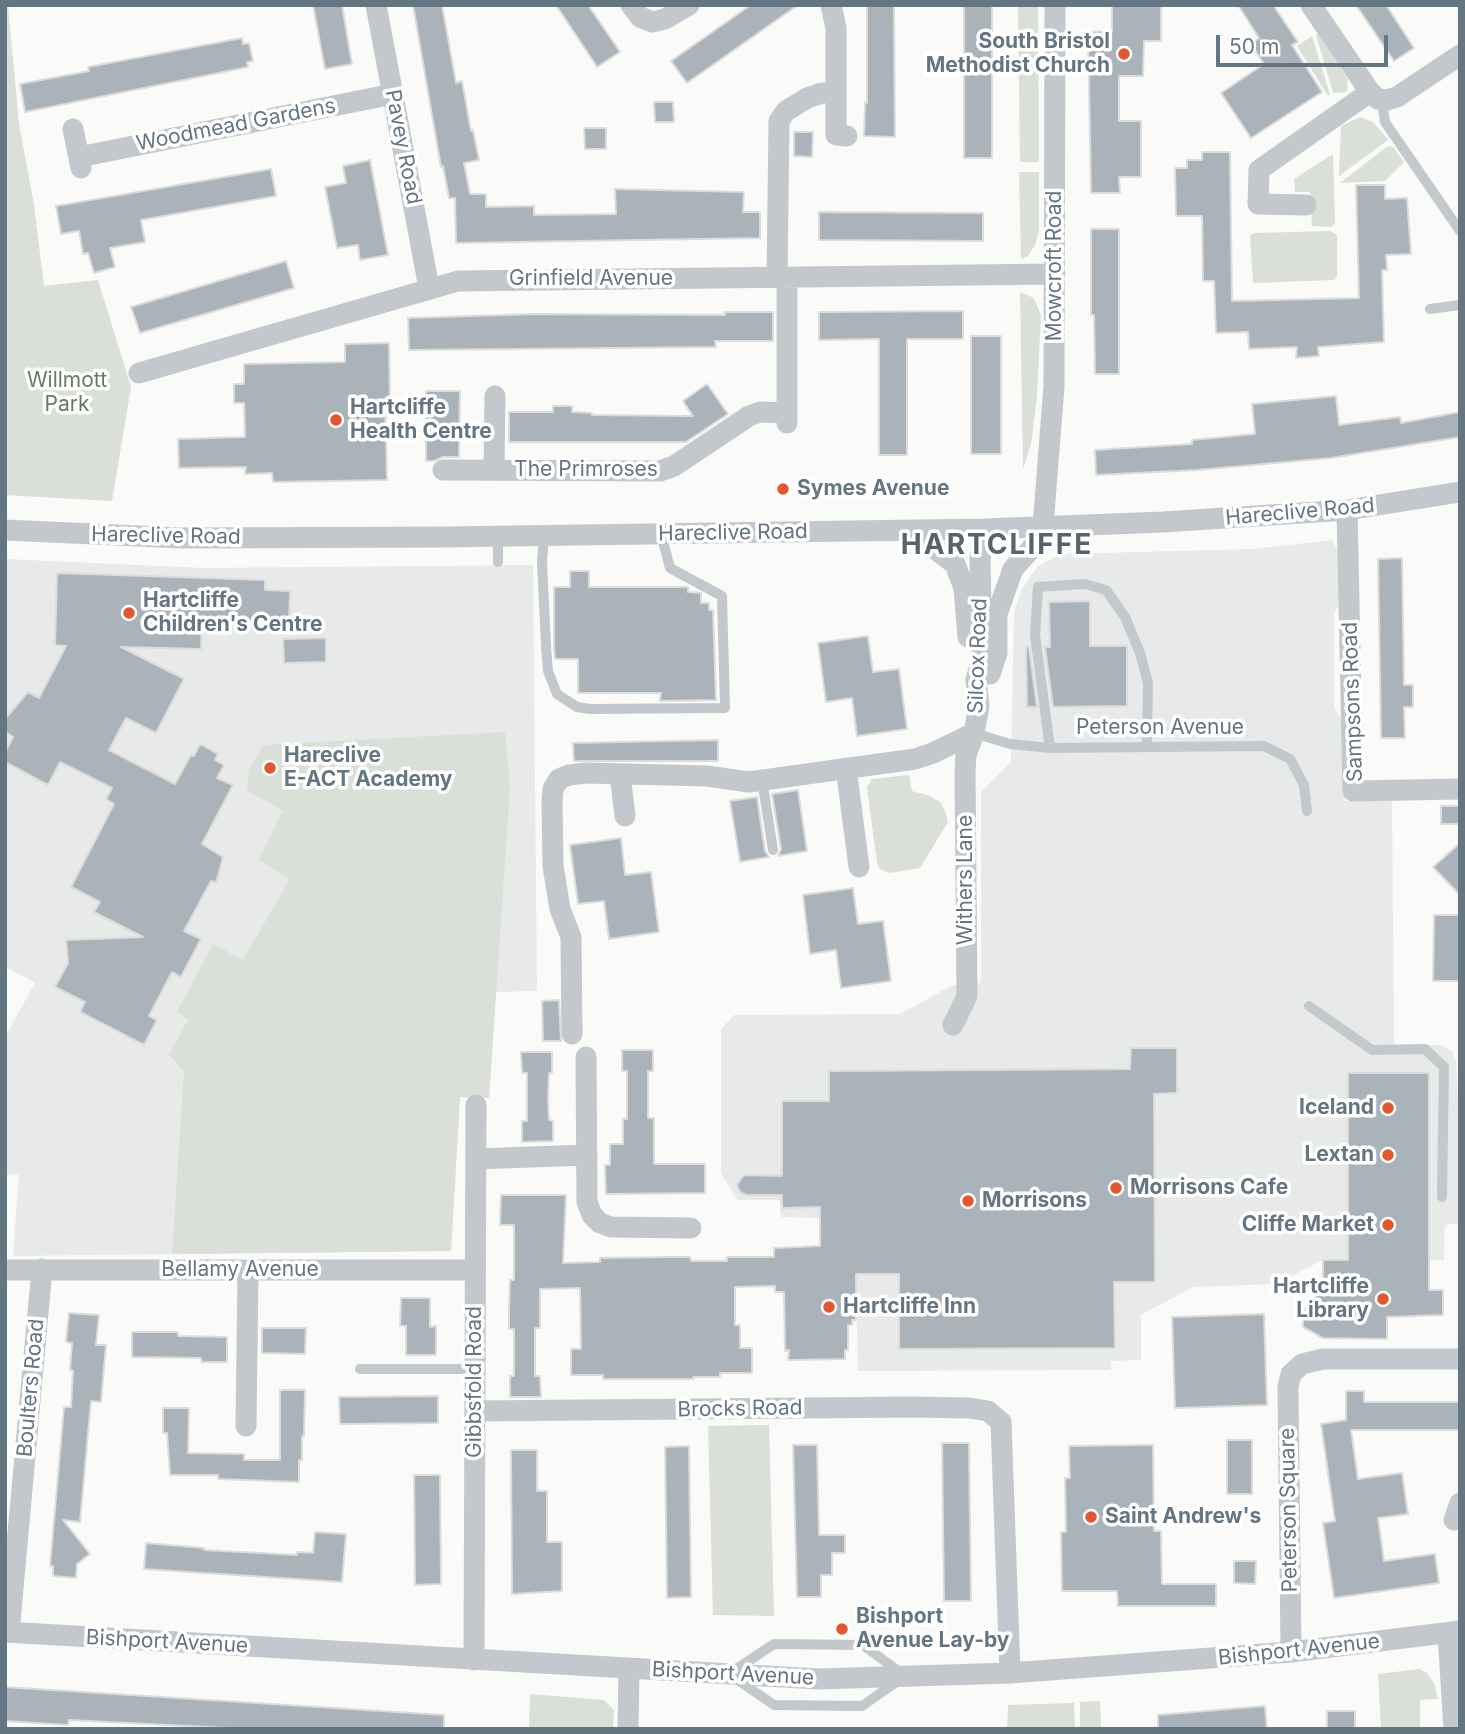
<!DOCTYPE html>
<style>
body{margin:0}
#map{position:relative;width:1465px;height:1734px;overflow:hidden;background:#fafaf8;font-family:Inter,sans-serif}
canvas{display:block}
.frame{position:absolute;inset:0;border:7px solid #657683;pointer-events:none}
.scale{position:absolute;left:1216px;top:35px;width:172px;height:32px;box-sizing:border-box;border:4px solid #657683;border-top:0;padding-left:9px;font-size:21px;line-height:24px;white-space:nowrap;color:#657683;-webkit-text-stroke:5px #fff;paint-order:stroke}
</style>
<div id="map">
<canvas width="1465" height="1734"></canvas>
<div class="frame"></div>
<div class="scale">50 m</div>
</div>
<script>
const context = document.querySelector('canvas').getContext('2d');
context.lineJoin = 'round';
function fillPath(path, color) { context.fillStyle = color; context.fill(path, 'evenodd'); }
const poly = rows => new Path2D(rows.map(r => 'M' + r).join(''));
function trace(path, color, width, dash) { context.strokeStyle = color; context.lineWidth = width; context.lineCap = dash ? 'butt' : 'round'; context.setLineDash(dash || []); context.stroke(path); }
function drawText(font, color, halo, rows, align = 'center') {
  context.font = font + ' Inter,sans-serif'; context.lineWidth = 7; context.setLineDash([]); context.textBaseline = 'middle'; context.strokeStyle = halo; context.fillStyle = color; for (const [text, x, y, turn = 0] of rows) {
    context.save(); context.translate(x, y); context.rotate((+turn || 0) * Math.PI / 180); context.textAlign = isNaN(turn) ? turn : align; if (halo) context.strokeText(text, 0, 0); context.fillText(text, 0, 0); context.restore();
  }
}
fillPath(poly([
 [1332,540,1340,556,1342,601,1334,613,1334,708,1343,722,1345,801,1392,800,1394,1045,1440,1045,1452,1051,1456,1061,1460,1136,1460,1223,1445,1225,1444,1260,1323,1260,1276,1284,1193,1287,1141,1315,1141,1360,1111,1361,1111,1370,858,1371,854,1219,781,1217,780,1200,737,1200,721,1173,721,1029,734,1015,900,1014,953,985,981,983,981,792,1011,762,1014,612,1021,591,1037,567,1060,554,1253,549],
 [5,559,204,568,533,565,537,991,496,992,489,1098,460,1097,451,1251,13,1256,19,1175,5,1174,5,1037,35,983,5,967]
]), '#e8e9e9');
fillPath(poly([
 [5,5,8,5,19,124,34,205,44,286,98,280,131,387,112,501,5,495],
 [1018,5,1038,5,1039,162,1020,162],
 [1319,34,1348,80,1347,92,1333,93,1316,35],
 [1312,36,1330,94,1328,96,1297,46],
 [1360,117,1373,122,1388,140,1339,176,1341,126],
 [1388,146,1393,147,1404,162,1385,181,1340,183],
 [1333,154,1335,223,1331,227,1312,226,1310,192,1295,192,1294,179],
 [1019,172,1039,172,1039,231,1035,245,1028,256,1021,259],
 [1331,231,1337,235,1337,277,1334,280,1253,283,1250,236,1254,233],
 [1020,292,1034,298,1041,315,1037,396,1031,444,1023,469],
 [505,732,510,788,489,1098,460,1097,451,1251,172,1254,184,1071,169,1055,188,1020,177,1012,213,944,243,960,290,879,259,860,283,811,247,790,249,769,263,745],
 [909,775,912,791,930,796,940,802,945,811,948,822,920,868,890,873,880,869,877,863,867,787,872,779],
 [769,1425,774,1616,713,1615,708,1426],
 [1420,1669,1427,1673,1434,1683,1438,1699,1420,1700,1420,1729,1381,1729,1378,1674],
 [530,1694,604,1700,614,1710,613,1729,529,1729],
 [1100,1701,1101,1729,1080,1729,1080,1702],
 [1074,1703,1075,1729,1007,1729,1008,1705]
]), '#dadfd7');
const building = poly([
 [313,5,342,5,352,64,325,69,313,5],
 [413,5,442,5,456,83,462,81,471,131,473,130,479,160,464,163,470,194,486,194,486,207,534,206,534,215,616,214,615,189,744,192,743,212,760,212,760,238,456,243,455,198,449,198,443,166,441,167,413,5],
 [556,5,588,5,620,52,597,67,556,5],
 [751,5,798,5,687,83,671,61,751,5],
 [964,5,992,5,992,158,964,158,964,5],
 [1112,5,1161,5,1161,41,1144,41,1143,76,1119,76,1119,121,1141,121,1141,177,1119,177,1120,193,1091,193,1088,32,1112,31,1112,5],
 [1238,5,1273,5,1298,42,1292,45,1322,92,1251,138,1221,93,1264,64,1251,44,1259,38,1238,5],
 [1356,5,1386,5,1414,48,1394,61,1356,5],
 [867,6,894,6,895,137,864,136,865,103,867,103,867,6],
 [242,38,243,44,249,43,253,61,247,62,248,67,25,112,20,84,89,71,88,67,242,38],
 [654,102,673,102,674,122,655,122,654,102],
 [584,128,606,128,606,149,585,149,584,128],
 [794,132,813,132,812,157,794,156,794,132],
 [1202,152,1230,152,1232,301,1359,298,1356,185,1385,185,1385,199,1407,198,1411,254,1386,255,1387,270,1382,270,1384,342,1318,347,1319,356,1296,358,1297,347,1249,349,1248,332,1216,333,1214,281,1203,281,1202,216,1176,216,1175,168,1187,168,1187,160,1202,160,1202,152],
 [370,160,388,255,360,260,358,245,337,248,325,187,346,183,343,166,370,160],
 [271,169,276,196,141,220,145,242,110,248,115,267,94,273,88,253,83,254,79,231,61,234,56,206,271,169],
 [819,212,983,213,983,241,819,240,819,212],
 [1091,229,1119,229,1119,374,1095,374,1094,315,1091,315,1091,229],
 [286,261,294,288,140,333,131,307,286,261],
 [963,311,963,339,907,339,907,455,879,455,879,339,819,340,819,312,963,311],
 [725,312,773,312,773,341,715,341,716,347,409,350,408,318,535,314,725,315,725,312],
 [971,336,1001,336,1001,454,971,454,971,336],
 [389,343,390,399,385,399,387,480,273,482,272,473,245,474,246,467,179,468,178,439,245,437,244,403,234,403,234,384,244,384,244,364,345,362,345,344,389,343],
 [707,384,728,414,686,442,509,442,509,412,553,412,553,406,572,406,572,412,592,413,592,415,693,416,683,401,707,384],
 [426,391,460,391,459,457,443,457,434,461,426,461,426,391],
 [1336,396,1339,425,1400,417,1401,423,1460,412,1460,437,1331,458,1197,470,1096,475,1095,450,1192,444,1192,440,1255,434,1252,404,1336,396],
 [1402,558,1404,685,1413,685,1413,707,1404,707,1405,738,1381,738,1378,559,1402,558],
 [570,571,589,571,589,587,688,587,688,592,701,593,701,603,709,603,709,610,713,610,716,700,660,701,661,693,578,693,578,659,555,659,554,646,554,587,570,587,570,571],
 [57,573,265,580,265,590,290,591,289,623,202,621,201,649,121,647,184,679,156,733,126,718,109,750,175,784,191,755,194,756,200,744,218,754,215,760,224,765,217,778,233,785,202,844,223,857,216,883,211,881,184,931,201,939,181,977,172,972,149,1016,157,1020,144,1045,80,1012,85,1002,55,987,68,963,66,940,143,937,94,912,100,902,71,887,114,804,106,799,112,788,60,762,48,785,5,762,5,753,13,737,5,731,5,719,28,692,39,698,66,646,55,645,57,573],
 [1090,601,1090,646,1127,646,1127,706,1053,707,1045,647,1050,647,1049,602,1090,601],
 [868,636,873,672,899,669,907,729,857,736,852,698,826,702,818,643,868,636],
 [326,638,326,662,284,663,283,639,326,638],
 [1026,647,1029,647,1037,707,1027,707,1026,647],
 [718,740,718,761,574,761,573,743,718,740],
 [798,790,807,851,778,856,781,849,772,794,798,790],
 [757,797,765,851,769,857,740,862,730,801,757,797],
 [1441,806,1460,806,1460,824,1441,824,1441,806],
 [621,838,625,875,651,872,659,932,609,939,604,901,578,904,570,845,621,838],
 [1460,843,1460,895,1433,867,1460,843],
 [853,888,858,924,883,921,891,981,841,988,836,950,810,954,803,895,853,888],
 [1434,915,1460,915,1460,981,1433,981,1434,915],
 [559,1000,561,1041,543,1041,542,1001,559,1000],
 [1131,1048,1177,1048,1177,1093,1154,1094,1155,1282,1114,1282,1115,1348,899,1349,899,1274,856,1274,856,1320,852,1320,852,1325,848,1325,848,1350,845,1350,845,1359,788,1360,789,1350,785,1351,784,1292,775,1292,775,1286,735,1287,735,1325,740,1325,740,1348,752,1348,752,1373,720,1373,720,1377,693,1377,693,1379,603,1379,603,1375,571,1375,571,1349,581,1349,580,1288,540,1289,540,1328,535,1328,535,1376,540,1376,541,1397,510,1397,510,1376,514,1376,514,1329,509,1329,509,1308,510,1280,514,1280,514,1225,500,1225,501,1195,566,1195,563,1263,600,1262,600,1258,668,1257,690,1257,691,1261,727,1261,727,1257,774,1257,774,1248,820,1246,820,1207,782,1208,782,1195,746,1195,740,1192,737,1185,743,1176,747,1175,782,1176,782,1101,829,1101,829,1071,1130,1069,1131,1048],
 [622,1050,653,1050,653,1071,648,1071,648,1118,654,1118,654,1164,705,1164,705,1193,606,1194,605,1165,610,1165,610,1144,623,1144,623,1119,627,1119,627,1071,622,1071,622,1050],
 [521,1052,552,1052,552,1073,549,1073,548,1097,549,1120,553,1121,553,1141,522,1142,522,1121,527,1121,527,1073,522,1073,521,1052],
 [1348,1073,1429,1073,1429,1290,1443,1290,1443,1315,1387,1317,1387,1339,1323,1338,1303,1327,1303,1312,1323,1285,1323,1260,1348,1260,1348,1073],
 [401,1298,430,1298,430,1327,436,1326,436,1355,406,1355,406,1326,400,1326,401,1298],
 [69,1313,99,1315,96,1345,106,1345,101,1402,91,1401,80,1522,63,1520,90,1554,77,1564,76,1578,53,1576,53,1566,50,1566,64,1407,71,1407,73,1371,70,1370,72,1343,66,1342,69,1313],
 [1264,1314,1267,1405,1175,1408,1172,1317,1264,1314],
 [262,1328,306,1328,305,1354,262,1353,262,1328],
 [132,1332,178,1332,178,1336,227,1337,227,1362,202,1362,201,1358,132,1357,132,1332],
 [280,1390,305,1390,304,1436,302,1436,302,1460,299,1460,299,1482,218,1479,218,1475,170,1475,167,1433,163,1433,163,1408,189,1408,188,1453,244,1454,244,1460,280,1460,280,1390],
 [1346,1391,1364,1391,1364,1402,1460,1402,1460,1430,1351,1430,1358,1479,1402,1473,1408,1514,1378,1518,1384,1561,1435,1554,1439,1583,1334,1598,1323,1523,1335,1521,1321,1424,1346,1420,1346,1391],
 [438,1396,438,1423,340,1424,339,1397,438,1396],
 [1227,1440,1252,1440,1252,1494,1227,1494,1227,1440],
 [942,1443,969,1443,971,1601,944,1601,942,1443],
 [793,1445,817,1445,819,1535,845,1535,845,1553,832,1553,832,1575,821,1575,821,1597,797,1597,793,1445],
 [1153,1445,1154,1531,1161,1531,1162,1584,1216,1584,1216,1606,1118,1606,1117,1591,1062,1591,1061,1532,1066,1532,1065,1478,1070,1478,1069,1446,1153,1445],
 [689,1446,691,1597,667,1598,665,1447,689,1446],
 [511,1450,537,1450,537,1491,547,1491,547,1542,562,1542,562,1591,512,1594,511,1450],
 [414,1475,440,1475,441,1584,415,1585,414,1475],
 [315,1532,346,1534,342,1582,144,1569,146,1543,204,1548,204,1550,297,1555,297,1552,313,1553,315,1532],
 [1234,1561,1256,1561,1255,1584,1234,1583,1234,1561],
 [5,1687,444,1715,444,1729,247,1729,69,1720,68,1725,6,1721,5,1687],
 [1265,1706,1267,1729,1158,1729,1158,1715,1265,1706],
 [1327,1711,1355,1711,1355,1729,1327,1729,1327,1711]
]);
fillPath(building, '#aab3b9');
trace(building, '#dcdcda', 2);
trace(poly([
 [1382,101,1385,122,1460,231],
 [1430,309,1460,305],
 [498,536,498,562],
 [544,536,542,562,546,646,548,671,557,694,577,707,590,709,725,708,722,596,670,568,661,534],
 [974,733,1010,744,1050,748,1264,746,1290,759,1304,785,1307,811],
 [1050,748,1035,635,1038,587,1085,584,1106,590,1125,617,1140,653,1148,683,1147,746],
 [762,780,773,850],
 [1309,1006,1372,1050,1425,1049,1444,1067,1442,1197],
 [360,1369,475,1369],
 [774,1644,863,1645,905,1676,862,1706,774,1705,729,1674,774,1644]
]), '#c3c8cc', 10);
trace(poly([
 [376,5,429,288],
 [631,5,640,17,652,22,665,19,689,5],
 [831,5,836,28,836,135,847,136],
 [1311,5,1370,92,1378,99,1387,100,1397,97,1460,55],
 [73,129,81,168],
 [79,157,393,94],
 [1306,205,1258,204,1259,170,1370,92],
 [777,277,779,121,786,111,807,98,822,93,836,93],
 [139,373,458,281,1055,274],
 [787,423,787,277],
 [443,470,660,471,674,466,749,416,760,412,787,413],
 [494,470,495,396],
 [1347,510,1353,791,1460,789],
 [1043,526,1054,386,1055,5],
 [5,530,182,538,445,537,985,529,1163,522,1347,510,1460,492],
 [904,532,931,546,955,564,964,588,968,637],
 [990,674,997,653,997,614,1013,569,1040,539,1064,530],
 [846,768,859,867],
 [620,774,625,816],
 [953,1025,967,996,965,771,966,755,974,733],
 [572,1034,571,937,560,909,553,866,552,801,553,789,559,779,569,775,586,773,707,776,749,782,915,759,933,753,974,733,979,706,976,680,982,658,980,560,985,529],
 [586,1057,587,1202,592,1215,600,1223,611,1227,691,1228],
 [476,1159,587,1155],
 [5,1270,475,1270],
 [475,1411,913,1407,969,1408,988,1411,1001,1422,1010,1673],
 [246,1426,248,1271],
 [1454,1520,1460,1503],
 [5,1632,818,1679,1010,1673,1291,1652,1460,1631],
 [9,1632,42,1269],
 [1448,1633,1454,1729],
 [1291,1652,1288,1387,1291,1374,1302,1364,1323,1359,1460,1359],
 [474,1660,476,1105],
 [628,1729,629,1669]
]), '#c3c8cc', 21);
for (const [x, y, r, color] of [
 [1124,54,7,"#e4572e"],
 [336,420,7,"#e4572e"],
 [783,489,7,"#e4572e"],
 [129,613,7,"#e4572e"],
 [270,768,7,"#e4572e"],
 [1388,1108,7,"#e4572e"],
 [1388,1155,7,"#e4572e"],
 [1116,1188,7,"#e4572e"],
 [968,1201,7,"#e4572e"],
 [1388,1225,7,"#e4572e"],
 [1383,1299,7,"#e4572e"],
 [829,1307,7,"#e4572e"],
 [1091,1517,7,"#e4572e"],
 [842,1629,7,"#e4572e"]
]) { const dot = new Path2D(); dot.arc(x, y, r, 0, 2 * Math.PI); context.fillStyle = color; context.fill(dot); trace(dot, '#fff', 2.5); }
drawText('bold 21px', '#657683', '#fff', [
 ["South Bristol",1110,42,"right"],
 ["Methodist Church",1110,66,"right"],
 ["Hartcliffe",350,408],
 ["Health Centre",350,432],
 ["Symes Avenue",797,489],
 ["Hartcliffe",143,601],
 ["Children's Centre",143,625],
 ["Hareclive",284,756],
 ["E-ACT Academy",284,780],
 ["Iceland",1374,1108,"right"],
 ["Lextan",1374,1155,"right"],
 ["Morrisons Cafe",1130,1188],
 ["Morrisons",982,1201],
 ["Cliffe Market",1374,1225,"right"],
 ["Hartcliffe",1369,1287,"right"],
 ["Library",1369,1311,"right"],
 ["Hartcliffe Inn",843,1307],
 ["Saint Andrew's",1105,1517],
 ["Bishport",856,1617],
 ["Avenue Lay-by",856,1641]
], 'left');
drawText('21px', '#657683', '#fff', [
 ["Woodmead Gardens",236,125,-11],
 ["Pavey Road",403,147,79],
 ["Mowcroft Road",1055,266,-90],
 ["Grinfield Avenue",591,279],
 ["The Primroses",586,470],
 ["Hareclive Road",1300,512,-5],
 ["Hareclive Road",733,533,-1],
 ["Hareclive Road",166,536,1],
 ["Silcox Road",978,656,-88],
 ["Sampsons Road",1353,702,-92],
 ["Peterson Avenue",1160,728],
 ["Withers Lane",966,880,-90],
 ["Bellamy Avenue",240,1270],
 ["Gibbsfold Road",475,1382,-90],
 ["Boulters Road",31,1388,-85],
 ["Brocks Road",740,1409,-1],
 ["Peterson Square",1289,1510,-91],
 ["Bishport Avenue",167,1642,3],
 ["Bishport Avenue",1299,1650,-6],
 ["Bishport Avenue",733,1674,3]
]);
drawText('21px', '#687a64', '#fff', [
 ["Willmott",67,381],
 ["Park",67,405]
]);
context.letterSpacing = '2px';
drawText('bold 28px', '#57646e', '#fff', [
 ["HARTCLIFFE",997,546]
]);
context.letterSpacing = '0px';
</script>
